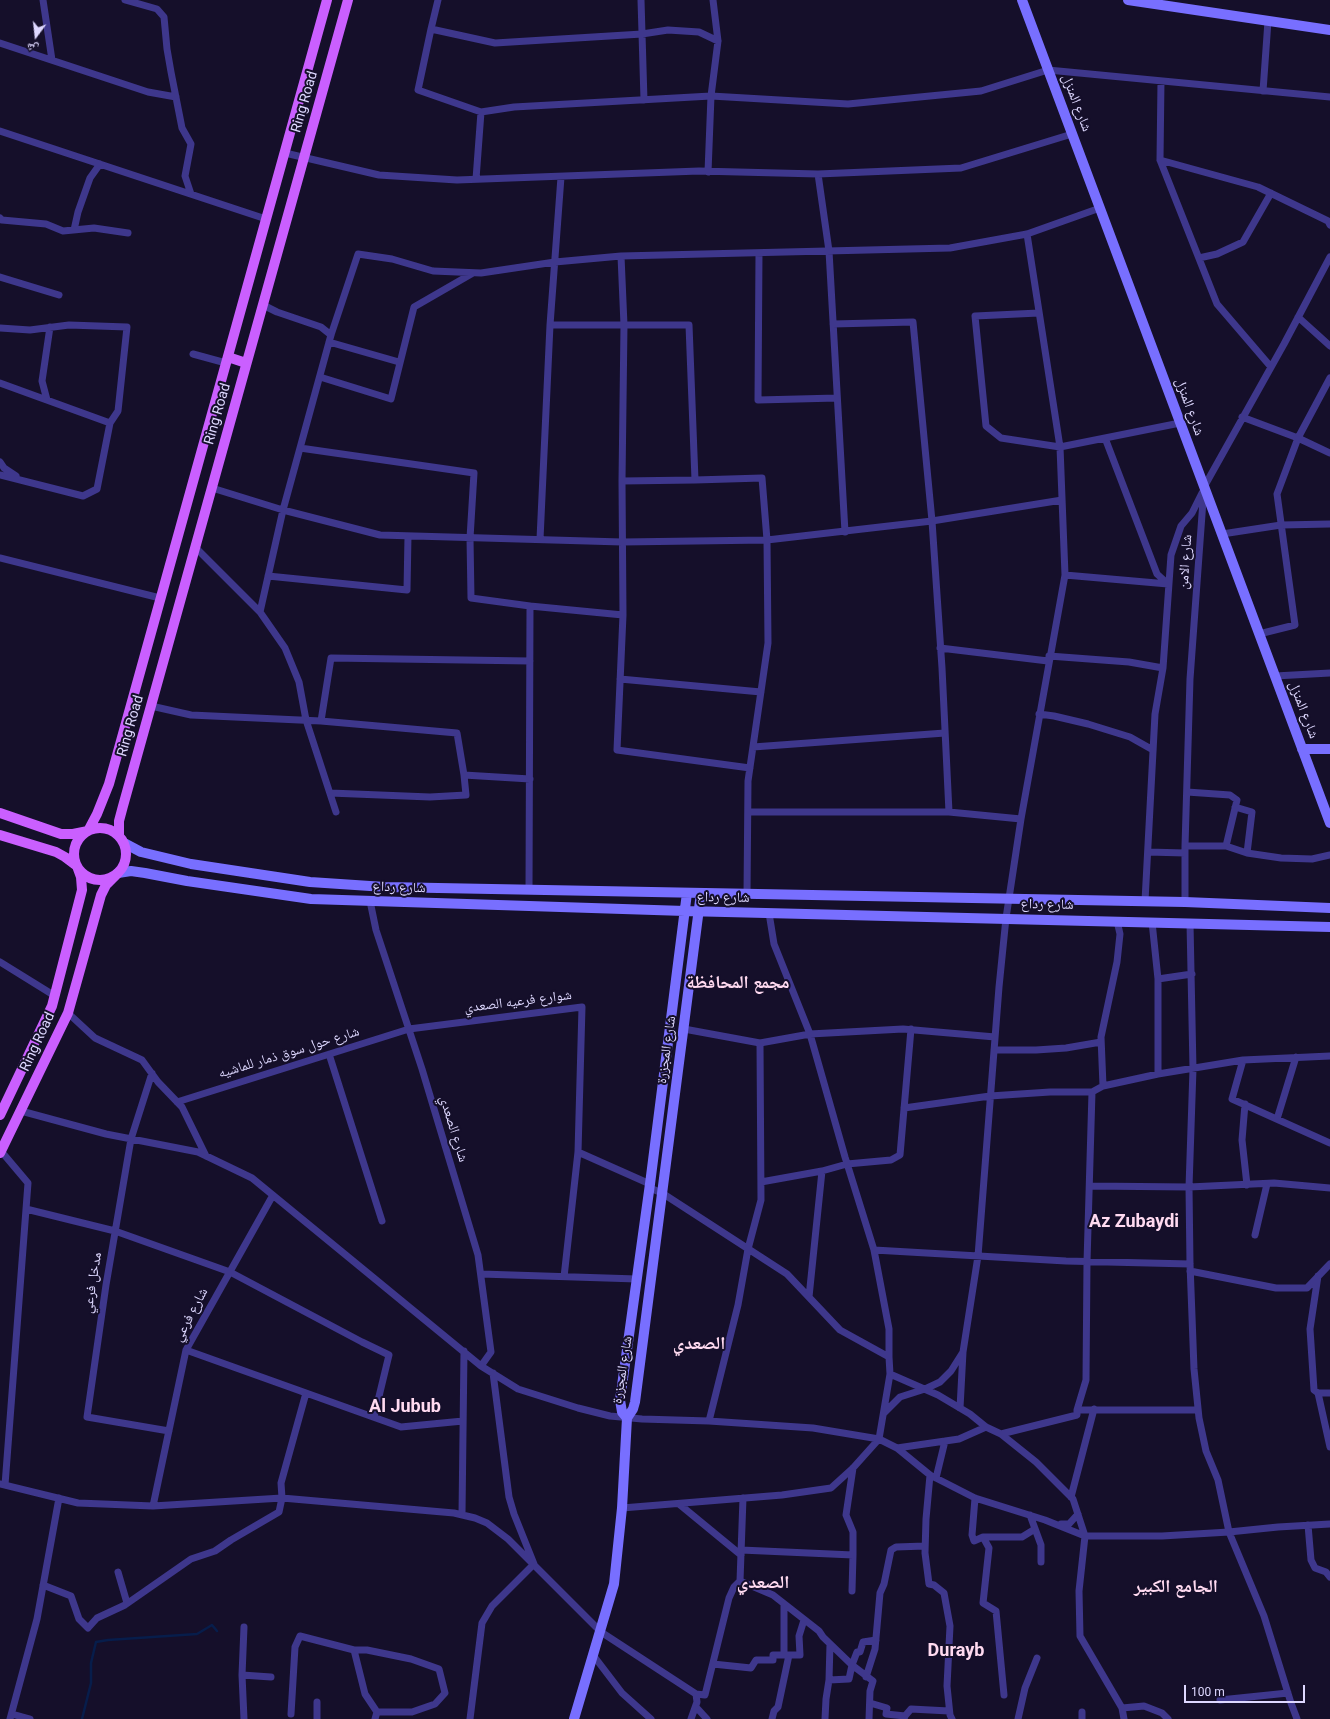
<!DOCTYPE html>
<meta charset="utf-8">
<style>
body{margin:0}
#map{position:relative;width:1330px;height:1719px;overflow:hidden;background:#150f2a;font-family:Roboto,"Noto Naskh Arabic",sans-serif}
canvas{display:block}
.north{position:absolute;left:16px;top:16px;width:40px;height:40px;-webkit-text-stroke:3px #150f2a;paint-order:stroke;rotate:195deg;font-size:11px;font-weight:700;line-height:16px;text-align:center;color:#ded8ff}
.north::after{content:'';display:block;margin:auto;width:14px;height:18px;background:#ded8ff;clip-path:polygon(50% 0,100% 100%,50% 72%,0 100%)}
.scale{position:absolute;left:1184px;top:1685px;width:121px;height:18px;box-sizing:border-box;border:2px solid #ded8ff;border-top:0;padding-left:5px;font-size:12px;line-height:14px;white-space:nowrap;color:#ded8ff;-webkit-text-stroke:3px #150f2a;paint-order:stroke}
</style>
<div id="map">
<canvas width="1330" height="1719"></canvas>
<div class="north">ش</div>
<div class="scale">100 m</div>
</div>
<script>
const context = document.querySelector('canvas').getContext('2d');
context.lineJoin = 'round';
const poly = rows => new Path2D(rows.map(r => 'M' + r).join(''));
function trace(path, color, width, dash) { context.strokeStyle = color; context.lineWidth = width; context.lineCap = dash ? 'butt' : 'round'; context.setLineDash(dash || []); context.stroke(path); }
function drawText(font, color, halo, rows, align = 'center') {
  context.font = font + ' Roboto,"Noto Naskh Arabic",sans-serif'; context.lineWidth = 4; context.setLineDash([]); context.textBaseline = 'middle'; context.strokeStyle = halo; context.fillStyle = color; for (const [text, x, y, turn = 0] of rows) {
    context.save(); context.translate(x, y); context.rotate((+turn || 0) * Math.PI / 180); context.textAlign = isNaN(turn) ? turn : align; if (halo) context.strokeText(text, 0, 0); context.fillText(text, 0, 0); context.restore();
  }
}
trace(poly([
 [82,1719,91,1683,91,1663,96,1642,108,1640,197,1634,212,1625,217,1631]
]), '#071d4b', 2.5);
trace(poly([
 [43,0,52,60],
 [125,0,157,9,164,17,167,49,171,72,182,128,191,144,185,176,191,194],
 [438,0,431,29,495,43,642,34,668,30,699,32,718,41],
 [641,0,644,100],
 [431,29,418,90,481,112],
 [0,43,148,92,176,97],
 [1161,81,1160,160,1217,304,1271,367],
 [1263,91,1268,21],
 [0,131,266,219],
 [285,153,379,175,457,180,699,171,818,174,961,168,1072,134],
 [1160,160,1258,187,1328,221,1330,225],
 [708,172,711,96,718,41,713,0],
 [818,174,829,251,845,532],
 [476,179,481,112,514,107,711,96,848,104,981,91,1048,70,1330,97],
 [0,218,2,220,46,224,63,231,94,228,128,233],
 [74,230,78,212,90,178,100,164],
 [759,253,758,400,837,398],
 [621,256,624,325,622,481,623,615,617,750,750,768],
 [1199,258,1217,254,1243,242,1271,193],
 [0,277,59,295],
 [263,305,277,312,321,327,331,335],
 [1039,313,975,316,986,426,1001,438,1060,447,1180,423],
 [1298,317,1330,346],
 [833,324,913,322,932,521,942,668,949,812],
 [550,325,689,325,695,480,622,481],
 [0,328,30,330,69,325,127,327,118,411,110,423],
 [329,342,399,362],
 [193,354,226,363],
 [320,377,391,399,414,307,473,273],
 [0,383,110,423,97,489,83,496,0,475],
 [47,400,42,381,50,327],
 [1242,417,1298,438,1330,378],
 [1105,438,1157,574,1168,584],
 [0,462,4,468,16,476],
 [695,480,762,478,767,540,768,643,748,781,747,894],
 [212,488,283,510,380,535,622,542,767,540,932,521,1062,500],
 [1222,534,1281,525,1330,524],
 [540,539,550,325,561,177],
 [195,547,260,612,283,510,300,448],
 [0,558,160,598],
 [1065,575,1168,584],
 [268,576,407,590,408,536],
 [530,606,471,598,470,538,474,473,300,448,331,335,358,254,392,259,433,271,481,273,555,262,621,256,950,248,1027,234,1100,208],
 [260,612,285,648,299,682,306,720,336,812],
 [1259,634,1295,625,1277,494,1298,438,1330,453],
 [940,648,1048,661],
 [1049,656,1129,662,1163,668],
 [1275,676,1330,673],
 [620,679,761,692],
 [151,706,191,715,321,721],
 [1039,714,1054,716,1088,724,1130,737,1153,750],
 [753,747,945,733],
 [530,779,464,775,457,733,321,721,331,658,530,661],
 [1187,792,1230,795,1237,800,1226,846],
 [330,793,430,797,466,795,464,775],
 [748,812,949,812,1021,819],
 [1185,846,1226,846,1247,853,1252,812,1235,807],
 [1148,852,1185,853],
 [1247,853,1281,858,1312,859,1330,855],
 [529,890,530,606,623,615],
 [370,901,376,930,422,1069,478,1255,491,1352,481,1366],
 [1145,901,1155,714,1163,668,1171,555,1181,526,1192,513,1202,493],
 [1185,902,1185,846,1190,679,1204,487,1284,344,1330,257],
 [769,913,774,944,810,1034,845,1157,874,1250,889,1329,889,1357],
 [1152,922,1158,979,1158,1074],
 [1190,923,1193,1069,1189,1187,1190,1264,1194,1369,1199,1418,1206,1451,1218,1480,1229,1532,1264,1616,1291,1703,1297,1719],
 [0,962,55,996],
 [1158,979,1192,974],
 [68,1013,95,1038,142,1060,158,1082,182,1107,206,1156],
 [684,1029,760,1043,810,1034,903,1029,995,1037],
 [994,1050,1036,1050,1066,1048,1101,1042],
 [329,1054,382,1221],
 [1243,1060,1232,1099,1330,1143],
 [152,1073,131,1139,106,1285,87,1417,169,1431],
 [1103,1086,1158,1074,1243,1060,1330,1056],
 [177,1102,409,1029,582,1007,578,1152,564,1277],
 [1245,1104,1242,1140,1247,1185],
 [904,1108,990,1096,1050,1092,1092,1092],
 [21,1111,106,1134,198,1152,252,1178,481,1366,518,1389,578,1408,610,1416,642,1419,709,1421,813,1428,879,1439,897,1448,930,1475,975,1498,1045,1520,1085,1536,1162,1536,1229,1532,1278,1527,1330,1524],
 [1277,1119,1296,1057],
 [1,1151,28,1183,5,1485],
 [578,1152,650,1184],
 [822,1171,847,1164,891,1160,900,1155,911,1029],
 [761,1182,822,1171,809,1297],
 [1090,1186,1189,1187,1274,1183,1330,1188],
 [650,1188,662,1193,787,1274,840,1330,889,1357,890,1374,938,1395,970,1414,986,1427,1001,1434,1036,1462,1073,1499,1085,1536,1079,1591,1080,1636,1122,1708,1124,1719],
 [26,1209,115,1231,230,1272,362,1342,389,1355,374,1417],
 [1255,1235,1267,1184],
 [874,1250,1066,1261,1190,1264],
 [1190,1271,1276,1288,1307,1288,1330,1264],
 [481,1274,637,1279],
 [186,1350,401,1427,463,1421],
 [1318,1393,1314,1390,1310,1329,1318,1276],
 [1330,1393,1318,1393,1330,1447],
 [960,1408,963,1352],
 [1077,1410,1198,1410],
 [884,1413,900,1397,925,1389,940,1382,951,1371,963,1352,978,1256,999,987,1006,918,1021,819,1065,575,1060,447,1027,234],
 [709,1421,738,1305,748,1249,761,1200,760,1043],
 [1001,1434,1077,1415,1077,1410,1086,1380,1087,1262,1092,1092,1103,1086,1101,1037,1117,962,1120,934,1117,921],
 [897,1448,959,1439,986,1427],
 [930,1475,926,1519,925,1553,929,1584,934,1585,944,1593,950,1626,947,1686,950,1715,952,1719],
 [936,1478,945,1441],
 [0,1484,78,1503,153,1506,282,1498,454,1513,475,1518,487,1523,508,1539,601,1632,696,1694,705,1695,729,1598,734,1587,740,1581],
 [1071,1497,1094,1409],
 [743,1498,740,1581,773,1595,819,1631,823,1637,852,1665,873,1681,870,1691,869,1719],
 [975,1498,972,1535,974,1541,983,1537,989,1548,983,1603,996,1611,1004,1695],
 [679,1504,741,1555],
 [153,1506,186,1350,273,1195],
 [622,1508,782,1495,831,1488,853,1468,879,1439,890,1374],
 [462,1514,464,1351],
 [1030,1515,1041,1545,1041,1562],
 [1061,1524,1069,1524,1078,1514],
 [1308,1525,1311,1560,1315,1568,1326,1572,1330,1577],
 [983,1537,1022,1537,1035,1529],
 [741,1550,853,1555,853,1532,846,1515,853,1468],
 [118,1572,127,1603],
 [43,1585,71,1596,79,1619,88,1628,97,1618,125,1605,191,1559,215,1551,231,1540,279,1512,282,1498,281,1483,306,1393],
 [852,1591,853,1555],
 [354,1650,367,1650,411,1659,439,1669,445,1693,435,1704,412,1712,377,1712],
 [593,1655,622,1693,651,1719],
 [786,1655,800,1655,799,1636,804,1620],
 [713,1664,751,1668,756,1660,773,1660,773,1655,784,1655,784,1604],
 [242,1675,271,1677],
 [866,1677,875,1649,880,1593,884,1584,891,1550,896,1547,925,1546],
 [829,1680,830,1644],
 [1220,1700,1288,1693],
 [870,1703,887,1708,886,1714,905,1716,904,1719],
 [696,1707,707,1719],
 [1122,1708,1144,1706,1162,1713,1168,1719],
 [12,1714,30,1719],
 [291,1714,295,1647,300,1636,354,1650,365,1694,377,1712,375,1719],
 [905,1716,911,1709,949,1711],
 [10,1719,37,1619,59,1498],
 [244,1719,242,1675,244,1627],
 [317,1719,317,1702],
 [470,1719,482,1623,492,1606,534,1564,514,1514,509,1497,493,1373],
 [691,1719,697,1702,696,1694],
 [772,1719,774,1711,778,1707,789,1655],
 [825,1719,826,1699,829,1680,849,1679,852,1665,857,1652,860,1652,863,1642,876,1640],
 [1018,1719,1025,1688,1037,1658],
 [1082,1719,1082,1712]
]), '#3e378c', 7);
trace(poly([
 [1022,0,1330,823],
 [1128,0,1330,30],
 [1302,749,1330,749],
 [124,843,141,852,191,864,310,882,385,887,1185,902,1330,908],
 [118,873,131,871,145,873,187,881,311,899,685,911,1330,927],
 [627,1418,622,1412,620,1400,650,1184,687,893],
 [627,1418,633,1409,635,1402,701,893],
 [574,1719,614,1584,622,1508,627,1418]
]), '#786fff', 10);
trace(poly([
 [228,357,246,363],
 [0,813,61,834,73,834,88,831,97,814,109,784,327,0],
 '74 854a26 26 0 1 1 52 0a26 26 0 1 1-52 0Z',
 [0,835,56,852,65,857,77,866,81,877,82,890,52,1006,0,1115],
 [119,836,119,821,123,806,348,0],
 [0,1153,68,1013,101,895,106,885,118,873]
]), '#ca5fff', 10);
drawText('14px', '#ded8ff', '#150f2a', [
 ["Ring Road",305,102,-74],
 ["شارع المنزل",1076,103,69],
 ["شارع المنزل",1189,407,70],
 ["Ring Road",218,414,-74],
 ["شارع الامن",1186,562,-86],
 ["شارع المنزل",1303,710,69],
 ["Ring Road",131,726,-74],
 ["شارع رداع",399,888,2],
 ["شارع رداع",723,898,1],
 ["شارع رداع",1047,905,1],
 ["شوارع فرعيه الصعدي",518,1002,-7],
 ["Ring Road",38,1042,-65],
 ["شارع المجزرة",667,1050,-82],
 ["شارع حول سوق ذمار للماشيه",289,1053,-17],
 ["شارع الصعدي",453,1129,73],
 ["مدخل فرعي",93,1283,-81],
 ["شارع فرعي",191,1315,-62],
 ["شارع المجزرة",623,1370,-81]
]);
drawText('bold 18px', '#ffdaf0', '#150f2a', [
 ["مجمع المحافظة",738,983],
 ["Az Zubaydi",1134,1222],
 ["الصعدي",699,1344],
 ["Al Jubub",405,1407],
 ["الصعدي",763,1583],
 ["الجامع الكبير",1176,1587],
 ["Durayb",956,1651]
]);
</script>
